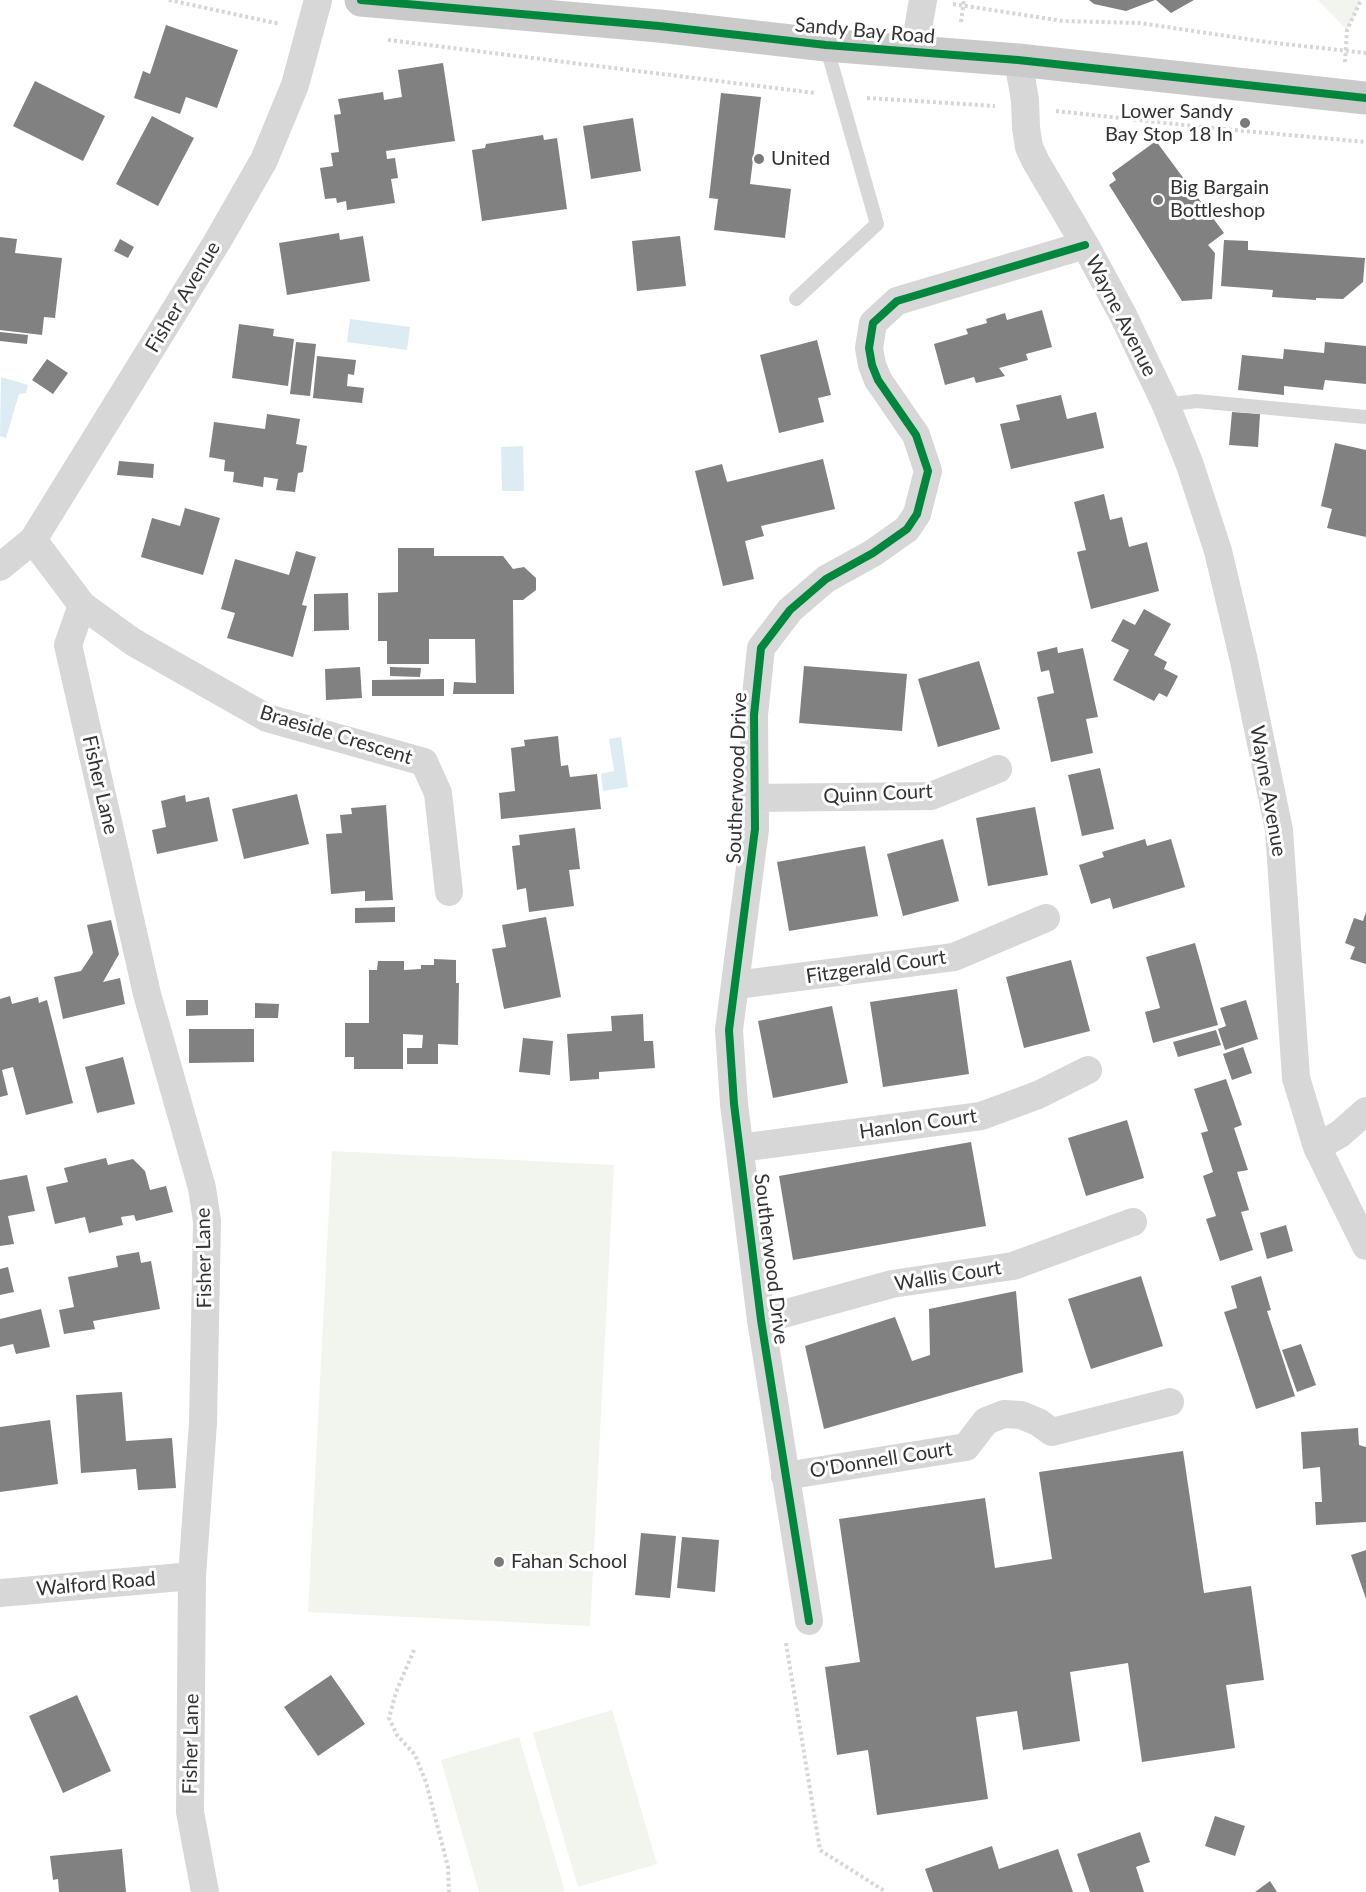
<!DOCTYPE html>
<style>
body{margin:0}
canvas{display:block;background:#fff}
</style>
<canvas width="1366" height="1892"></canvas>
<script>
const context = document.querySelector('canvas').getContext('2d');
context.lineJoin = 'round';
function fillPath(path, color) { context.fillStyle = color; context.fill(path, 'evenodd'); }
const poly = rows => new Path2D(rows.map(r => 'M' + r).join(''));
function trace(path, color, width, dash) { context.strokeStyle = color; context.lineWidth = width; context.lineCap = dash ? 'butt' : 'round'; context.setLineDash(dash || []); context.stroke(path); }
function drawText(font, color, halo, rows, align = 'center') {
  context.font = font + ' Lato,sans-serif'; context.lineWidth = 6; context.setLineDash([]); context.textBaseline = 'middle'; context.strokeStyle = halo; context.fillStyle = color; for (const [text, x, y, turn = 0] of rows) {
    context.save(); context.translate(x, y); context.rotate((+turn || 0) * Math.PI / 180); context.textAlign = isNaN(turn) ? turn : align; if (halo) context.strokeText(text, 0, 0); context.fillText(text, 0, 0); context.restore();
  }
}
fillPath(poly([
 [1318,0,1361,0,1347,30],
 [332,1151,614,1165,590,1626,308,1612],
 [612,1710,657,1864,578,1887,533,1733],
 [519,1737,565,1891,561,1892,479,1892,441,1760]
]), '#f1f5ed');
fillPath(poly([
 [350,319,410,327,407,350,347,342],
 [1,377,28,385,26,393,19,394,6,438,0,436],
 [523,446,524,491,502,491,501,447],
 [621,737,628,787,603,791,601,774,614,771,609,739]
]), '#ddebf3');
fillPath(poly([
 [1089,0,1155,0,1126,11,1094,4],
 [1156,0,1194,0,1171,13],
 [166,25,238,50,217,108,186,97,180,114,134,98,143,71,150,74],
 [443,63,455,141,386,151,387,159,395,158,398,178,391,179,395,203,347,210,346,201,337,203,336,198,325,199,320,168,333,166,331,153,339,152,334,115,341,114,338,99,383,92,384,100,402,97,398,70],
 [35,81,105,116,83,161,13,126],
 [721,93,761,97,750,184,791,189,785,238,714,230,718,199,709,198],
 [152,116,194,138,158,206,116,184],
 [633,118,641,171,591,179,583,126],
 [543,135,544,140,557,138,567,209,482,221,472,150,485,148,486,144],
 [1156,141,1224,233,1208,245,1215,253,1212,299,1182,301,1109,185,1116,180,1112,173],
 [339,233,340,240,363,236,370,281,287,295,279,243],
 [680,236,686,286,637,291,632,241],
 [0,237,17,239,15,253,62,258,55,318,44,317,42,335,0,330],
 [120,239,134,247,128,258,114,251],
 [1224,240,1248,241,1248,250,1365,258,1363,282,1343,299,1316,298,1316,300,1272,297,1273,290,1221,286],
 [1042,310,1052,347,1026,354,1028,360,999,368,1005,376,976,383,974,377,945,385,934,344,968,334,966,329,987,323,986,319,1005,313,1007,320],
 [239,324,274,329,273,336,294,339,288,386,232,378],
 [0,332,28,335,27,344,0,341],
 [817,340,831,395,818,398,824,422,779,433,760,355],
 [296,342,316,344,310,396,290,394],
 [1325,342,1366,346,1366,384,1325,380,1323,390,1284,386,1284,395,1238,390,1242,355,1283,359,1284,349,1324,353],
 [317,356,356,360,354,375,348,374,347,386,364,388,362,403,313,398],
 [47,359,68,373,53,394,32,380],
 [1061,395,1067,419,1096,412,1104,448,1011,469,1000,424,1020,420,1016,405],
 [1232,412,1260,414,1258,447,1229,445],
 [267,414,300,419,296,444,307,446,303,472,298,473,295,492,276,490,278,479,264,477,263,487,233,482,234,472,224,471,225,460,209,457,214,422,265,429],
 [1335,443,1366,450,1366,537,1327,528,1332,509,1321,506],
 [823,459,835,509,761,526,764,536,745,541,754,579,723,586,695,471,722,464,727,482],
 [119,461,154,464,153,478,117,475],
 [1104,494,1110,520,1122,517,1129,547,1147,542,1159,591,1091,609,1077,552,1086,550,1074,502],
 [185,508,220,518,203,575,141,557,152,518,180,526],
 [398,548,434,548,434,556,503,556,513,569,524,567,536,578,536,590,523,600,513,600,514,694,453,694,454,682,476,683,475,639,429,639,429,664,387,664,387,641,378,641,378,593,398,592],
 [296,551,316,557,302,605,307,606,293,657,227,638,235,613,221,609,235,559,289,575],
 [348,593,349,630,314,631,314,594],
 [1144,609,1171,624,1154,655,1167,662,1164,669,1178,676,1167,697,1159,693,1154,701,1113,680,1129,650,1111,641,1123,619,1135,625],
 [1057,647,1058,653,1083,648,1098,717,1086,719,1093,753,1051,762,1037,697,1054,693,1049,670,1041,672,1037,652],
 [979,661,1000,729,938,747,918,679],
 [804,666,907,674,902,731,799,723],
 [360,667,362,698,326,700,325,669],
 [390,667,421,668,420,677,390,676],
 [444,679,444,696,372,696,372,680],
 [558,736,561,766,568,765,570,777,597,774,601,809,501,819,499,793,515,791,511,748,525,746,524,740],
 [1100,768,1114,829,1082,836,1068,775],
 [297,794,309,844,244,859,232,809],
 [185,795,186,802,209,797,218,841,157,854,152,830,166,827,161,801],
 [386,805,393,900,365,901,365,891,331,894,326,834,342,833,340,815,352,814,351,808],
 [1035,807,1048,875,988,886,976,818],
 [575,828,580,869,569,870,574,906,529,912,526,888,517,890,512,846,520,845,519,835],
 [943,839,959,901,903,916,887,854],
 [1145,839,1147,846,1171,839,1185,887,1113,909,1110,898,1091,904,1079,865,1104,857,1102,852],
 [865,846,878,916,789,931,777,862],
 [395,907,395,922,355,923,355,908],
 [1366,912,1366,964,1350,959,1355,947,1345,943,1354,918,1363,921],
 [546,917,561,997,504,1009,492,949,506,947,502,925],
 [111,920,119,954,103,982,120,978,125,1004,63,1019,54,977,81,971,93,953,87,925],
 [1195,943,1218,1025,1153,1043,1145,1012,1160,1008,1146,957],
 [434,959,456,960,456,983,459,983,458,1045,438,1044,438,1064,407,1064,407,1048,422,1048,423,1035,403,1034,403,1069,354,1069,354,1057,345,1057,345,1023,369,1023,369,970,377,970,378,961,404,961,404,970,421,969,421,965,434,965],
 [1071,960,1090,1031,1024,1048,1006,977],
 [957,989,969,1074,883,1087,870,1002],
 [10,996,12,1004,38,997,39,1003,47,1000,73,1103,26,1115,13,1067,2,1070,8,1095,0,1097,0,999],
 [186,1000,208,1000,208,1015,186,1016],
 [1246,1000,1258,1039,1225,1050,1218,1029,1226,1026,1220,1008],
 [255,1003,279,1004,278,1018,255,1018],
 [832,1006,848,1083,773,1098,758,1021],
 [643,1014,644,1041,653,1041,655,1068,599,1072,599,1079,570,1081,567,1034,612,1031,611,1016],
 [189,1029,254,1029,254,1062,189,1063],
 [1216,1030,1221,1045,1178,1057,1173,1042],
 [523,1038,553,1041,550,1075,519,1072],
 [1243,1047,1252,1073,1232,1080,1223,1054],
 [123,1057,135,1104,97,1113,85,1067],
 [1226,1079,1242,1125,1234,1128,1248,1170,1237,1172,1249,1210,1241,1212,1253,1250,1220,1261,1206,1219,1216,1216,1203,1176,1213,1172,1201,1133,1208,1131,1194,1089],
 [1127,1120,1144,1178,1086,1196,1068,1138],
 [971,1142,986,1226,793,1260,779,1176],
 [106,1158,108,1165,133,1159,145,1171,150,1190,166,1186,173,1212,136,1221,134,1215,121,1217,123,1225,89,1233,85,1217,55,1224,46,1187,68,1182,64,1168],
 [27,1175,35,1211,8,1216,14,1244,0,1246,0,1180],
 [1286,1225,1293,1251,1267,1259,1260,1233],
 [139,1252,141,1263,151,1261,160,1309,93,1321,95,1329,64,1334,59,1310,74,1307,68,1277,118,1267,116,1256],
 [8,1267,14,1292,0,1295,0,1269],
 [1141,1276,1163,1346,1091,1369,1068,1299],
 [1261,1276,1271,1310,1267,1311,1295,1396,1256,1409,1224,1312,1237,1308,1231,1286],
 [1016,1291,1023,1372,824,1429,805,1346,895,1317,912,1361,930,1355,929,1309],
 [41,1309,50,1347,16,1354,13,1344,0,1347,0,1319],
 [1301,1344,1316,1385,1297,1392,1282,1350],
 [122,1392,126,1441,172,1438,176,1488,138,1490,136,1469,81,1473,76,1395],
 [50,1420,58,1484,0,1492,0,1427],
 [1358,1428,1359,1445,1366,1447,1366,1522,1316,1525,1315,1502,1322,1502,1320,1467,1303,1469,1301,1432],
 [1183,1451,1204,1593,1251,1586,1264,1680,1226,1685,1235,1748,1142,1762,1128,1663,1070,1672,1080,1741,1023,1750,1017,1711,976,1717,988,1799,877,1815,868,1750,837,1755,825,1667,860,1662,839,1519,985,1498,995,1568,1052,1559,1039,1472],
 [641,1533,676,1536,670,1598,635,1595],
 [682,1537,719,1540,715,1592,677,1588],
 [1366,1550,1366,1599,1351,1555],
 [331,1675,365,1724,318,1756,284,1707],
 [77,1695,111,1771,63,1793,29,1716],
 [1215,1816,1245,1826,1235,1856,1205,1846],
 [1140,1832,1150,1862,1136,1867,1144,1892,1090,1892,1077,1854],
 [992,1846,999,1869,1058,1849,1073,1892,933,1892,925,1869],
 [122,1849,126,1892,59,1892,58,1879,53,1880,50,1856],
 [1270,1881,1277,1892,1255,1892]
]), '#818181');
trace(poly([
 [169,0,280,24],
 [953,4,1063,21,1140,23,1267,42,1366,53],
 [961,22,964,0],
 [388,40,815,93],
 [1345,62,1347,30,1361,0],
 [867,98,995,106],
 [1056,111,1212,128,1366,142],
 [786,1643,820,1850,886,1892],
 [414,1650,396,1692,389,1718,397,1735,415,1755,426,1782,448,1867,449,1892]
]), '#d6d6d6', 4, [3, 3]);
trace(poly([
 [796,299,877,224,826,45],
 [1166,405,1196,401,1366,417]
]), '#d7d7d7', 14);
trace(poly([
 [914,52,923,0],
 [1018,60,1025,100,1026,128,1029,147,1036,162,1085,245,1123,315,1166,405,1190,465,1218,551,1244,661,1279,830,1296,1078,1317,1147,1366,1246],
 [33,540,82,605,133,642,267,718,424,762,438,793,449,892],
 [0,567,33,540,217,242,264,160,295,85,318,0],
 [82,605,68,645,147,994,202,1188,207,1221,203,1423,192,1576,190,1812,205,1892],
 [754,798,931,796,998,769],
 [736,985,954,957,1046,918],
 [1317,1147,1340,1134,1366,1111],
 [740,1148,981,1116,1038,1095,1088,1070],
 [761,1320,892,1284,1013,1266,1133,1222],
 [785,1476,966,1447,986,1421,1004,1414,1021,1415,1038,1422,1052,1432,1170,1402],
 [0,1593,192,1576],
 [809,1621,761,1320,734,1104,729,1030,755,829,754,715,761,648,790,610,826,579,873,553,907,529,917,514,928,471,916,435,878,380,872,365,869,348,873,323,897,301,1085,245]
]), '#d7d7d7', 28);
trace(poly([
 [361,0,659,26,826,45,1018,60,1366,98]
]), '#cacaca', 33);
trace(poly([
 [361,0,659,26,826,45,1018,60,1366,98],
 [809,1621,761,1320,734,1104,729,1030,755,829,754,715,761,648,790,610,826,579,873,553,907,529,917,514,928,471,916,435,878,380,872,365,869,348,873,323,897,301,1085,245]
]), '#00873e', 8);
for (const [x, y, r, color] of [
 [1245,123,6,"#7a7a7a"],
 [759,159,6,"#7a7a7a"],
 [1158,200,6,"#7a7a7a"],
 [499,1562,6,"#7a7a7a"]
]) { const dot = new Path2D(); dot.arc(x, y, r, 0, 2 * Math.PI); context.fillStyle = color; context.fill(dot); trace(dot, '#fff', 2); }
drawText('20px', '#333', '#fff', [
 ["Sandy Bay Road",865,31,5],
 ["Fisher Avenue",183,297,-59],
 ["Wayne Avenue",1121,316,63],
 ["Braeside Crescent",336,735,17],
 ["Southerwood Drive",737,778,-88],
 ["Fisher Lane",100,785,77],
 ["Wayne Avenue",1268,791,80],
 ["Quinn Court",878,794,-3],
 ["Fitzgerald Court",876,967,-8],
 ["Hanlon Court",918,1124,-8],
 ["Fisher Lane",204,1258,-91],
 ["Southerwood Drive",771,1259,83],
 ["Wallis Court",948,1276,-9],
 ["O'Donnell Court",881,1460,-9],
 ["Walford Road",96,1584,-5],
 ["Fisher Lane",191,1744,-89]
]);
drawText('20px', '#333', '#fff', [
 ["Lower Sandy",1233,112,"right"],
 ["Bay Stop 18 In",1233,135,"right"],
 ["United",771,159],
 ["Big Bargain",1170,188],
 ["Bottleshop",1170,211],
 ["Fahan School",511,1562]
], 'left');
</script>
